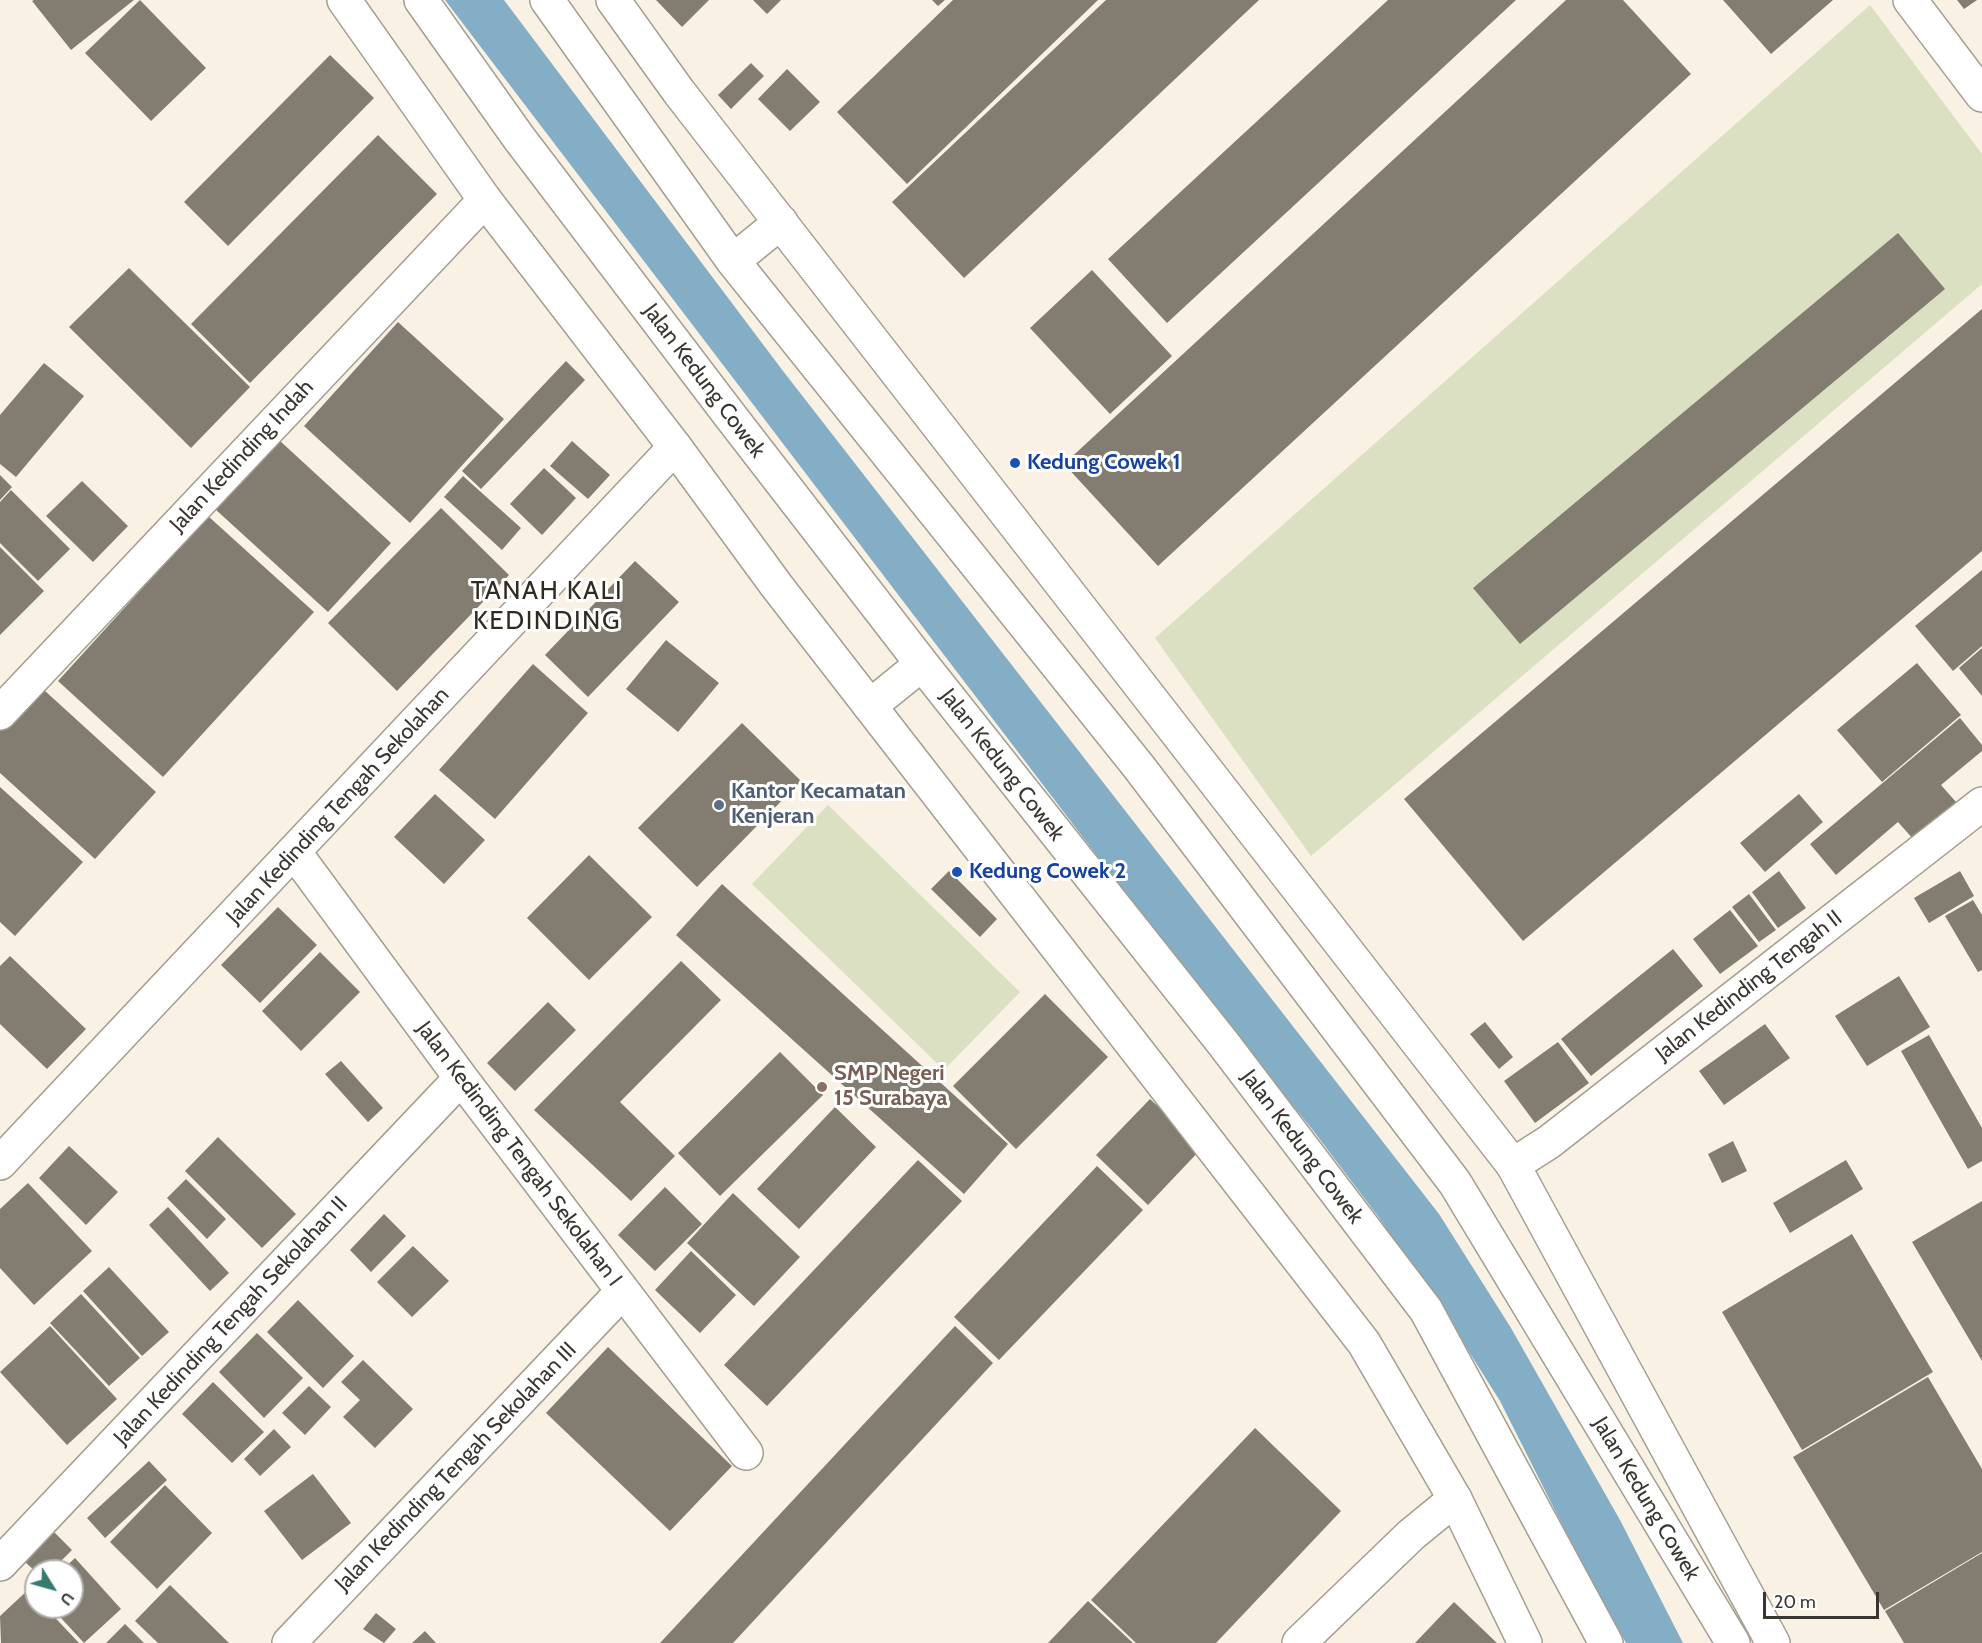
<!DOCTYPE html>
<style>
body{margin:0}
#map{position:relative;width:1982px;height:1643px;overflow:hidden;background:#f8f1e4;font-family:Cabin,sans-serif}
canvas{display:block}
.north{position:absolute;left:24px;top:1559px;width:60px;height:60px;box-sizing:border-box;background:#fff;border:2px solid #b0afad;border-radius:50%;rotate:127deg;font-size:16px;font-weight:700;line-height:24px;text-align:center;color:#393631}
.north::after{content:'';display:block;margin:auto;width:21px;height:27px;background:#367b6f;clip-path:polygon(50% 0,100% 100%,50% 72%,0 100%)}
.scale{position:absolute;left:1763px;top:1592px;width:116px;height:27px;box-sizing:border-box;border:3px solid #393631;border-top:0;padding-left:8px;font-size:18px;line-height:21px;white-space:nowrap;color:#393631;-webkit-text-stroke:4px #fff;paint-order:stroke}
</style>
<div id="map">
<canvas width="1982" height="1643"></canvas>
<div class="north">U</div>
<div class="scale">20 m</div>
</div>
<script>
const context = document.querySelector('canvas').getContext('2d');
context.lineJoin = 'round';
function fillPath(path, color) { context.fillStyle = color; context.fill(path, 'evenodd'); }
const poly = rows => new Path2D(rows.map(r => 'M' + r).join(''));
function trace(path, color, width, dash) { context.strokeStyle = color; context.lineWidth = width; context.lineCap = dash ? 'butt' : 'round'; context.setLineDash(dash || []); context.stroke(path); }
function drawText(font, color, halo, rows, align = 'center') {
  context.font = font + ' Cabin,sans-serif'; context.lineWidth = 6; context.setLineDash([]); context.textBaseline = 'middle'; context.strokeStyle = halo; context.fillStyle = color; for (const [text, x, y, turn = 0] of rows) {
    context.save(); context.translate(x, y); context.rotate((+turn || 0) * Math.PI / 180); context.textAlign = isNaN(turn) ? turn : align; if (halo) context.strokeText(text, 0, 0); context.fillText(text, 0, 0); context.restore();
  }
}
fillPath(poly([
 [1870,5,1982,154,1982,284,1311,856,1155,638],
 [828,805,1020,992,944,1070,752,884]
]), '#dbe0c2');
fillPath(poly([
 [445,0,504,0,783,371,1439,1214,1511,1328,1620,1520,1683,1643,1626,1643,1590,1580,1500,1401,1444,1312,1377,1215,1312,1129,1210,1004]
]), '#84aec5');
fillPath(poly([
 [34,0,134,0,71,50,32,1],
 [140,0,206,68,151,121,85,53],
 [656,0,709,0,682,27],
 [753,0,781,0,767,14],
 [932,0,945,0,938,6],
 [953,0,1098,0,907,184,837,112],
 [1106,0,1259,0,964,278,892,202],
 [1388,0,1516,0,1167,323,1108,259],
 [1566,0,1623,0,1691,74,1158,566,1064,464],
 [1723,0,1833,0,1771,54],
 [1957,0,1977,0,1964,9],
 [330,55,374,98,228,246,184,202],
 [751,63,764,76,731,109,718,95],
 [787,69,820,102,790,131,758,99],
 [378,135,437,194,250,383,191,324],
 [1898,233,1945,289,1520,644,1473,588],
 [129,268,250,387,191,448,69,327],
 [1092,270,1172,356,1110,414,1030,328],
 [1982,309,1982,551,1523,941,1404,799],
 [398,322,504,419,410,523,304,426],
 [566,361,585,380,481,489,462,471],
 [44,363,84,396,16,477,0,464,0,415],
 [279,440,391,543,328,612,215,509],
 [572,441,610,475,588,499,550,466],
 [544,468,576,498,542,535,510,504],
 [0,475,12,487,0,500],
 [463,476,521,528,502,550,444,497],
 [82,481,128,526,93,562,46,516],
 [11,490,70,549,38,581,0,543,0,502],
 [441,508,509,575,397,691,328,623],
 [208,516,314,612,163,777,58,681],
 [0,547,44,591,0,635],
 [635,561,679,602,588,697,545,655],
 [1982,570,1982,646,1953,671,1915,626],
 [666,640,719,683,678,732,626,689],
 [1982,648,1982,696,1959,668],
 [1917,663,1961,715,1882,782,1837,730],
 [533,664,588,713,495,819,439,770],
 [33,680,156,792,95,859,0,773,0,716],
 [1960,718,1982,745,1982,751,1941,785,1956,802,1913,839,1898,822,1836,875,1810,844],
 [742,723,801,781,697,887,638,828],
 [0,787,83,862,15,936,0,922],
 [435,794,485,840,444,884,394,837],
 [1799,794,1823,822,1765,872,1740,843],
 [589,855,652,917,589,980,527,918],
 [949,871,997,919,980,937,931,889],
 [1779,871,1806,908,1778,928,1752,892],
 [1960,871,1974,896,1929,923,1914,898],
 [722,884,1008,1144,964,1194,676,935],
 [1749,894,1776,930,1759,942,1732,907],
 [1973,900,1982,915,1982,970,1978,972,1945,916],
 [278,907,317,945,260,1003,221,965],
 [1730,910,1758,946,1720,974,1693,939],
 [1673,949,1703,986,1591,1076,1561,1039],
 [320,952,360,992,301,1051,262,1011],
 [10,956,86,1029,47,1069,0,1024,0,966],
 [681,961,721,1000,620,1102,675,1156,631,1201,534,1110],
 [1899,976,1930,1027,1867,1066,1835,1016],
 [1045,994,1108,1057,1016,1149,953,1086],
 [548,1002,576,1030,515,1091,487,1063],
 [1485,1022,1513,1057,1499,1069,1470,1034],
 [1765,1024,1790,1058,1724,1105,1699,1071],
 [1929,1035,1982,1128,1982,1161,1968,1169,1901,1051],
 [1558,1042,1589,1083,1535,1123,1504,1081],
 [780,1052,823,1095,720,1196,678,1153],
 [341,1061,383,1108,368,1122,325,1074],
 [1150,1099,1202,1148,1148,1205,1096,1155],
 [835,1107,876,1147,799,1229,757,1189],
 [218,1137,296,1214,262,1248,185,1171],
 [1733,1141,1747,1171,1722,1183,1708,1154],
 [69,1146,118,1192,86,1225,39,1178],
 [918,1160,962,1201,767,1406,724,1365],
 [1846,1160,1863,1189,1790,1233,1773,1203],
 [1097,1166,1143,1210,999,1360,954,1317],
 [186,1179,226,1219,207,1239,167,1198],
 [28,1183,92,1251,34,1305,0,1268,0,1209],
 [665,1187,702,1224,655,1271,618,1235],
 [733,1193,800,1257,754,1306,687,1243],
 [1982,1201,1982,1361,1912,1242],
 [168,1207,229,1273,210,1291,149,1225],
 [384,1214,406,1236,371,1272,350,1250],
 [1852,1234,1933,1372,1802,1450,1722,1312],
 [413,1246,449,1281,412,1317,377,1282],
 [691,1251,736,1295,700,1333,655,1290],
 [109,1267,169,1332,142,1356,83,1291],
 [81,1294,140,1358,109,1386,50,1323],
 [298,1300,354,1356,323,1388,267,1332],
 [50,1326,117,1399,67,1445,0,1372],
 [955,1326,993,1363,733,1643,660,1643],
 [257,1333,303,1378,264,1418,219,1372],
 [608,1347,732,1466,670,1531,546,1413],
 [363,1360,413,1409,375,1448,343,1417,360,1400,341,1382],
 [1928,1377,1982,1469,1982,1552,1884,1610,1793,1457],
 [213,1382,264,1432,232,1463,182,1414],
 [309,1386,331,1407,305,1435,282,1413],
 [1255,1428,1341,1511,1216,1643,1136,1643,1091,1600],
 [274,1429,291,1447,260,1476,244,1459],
 [149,1461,167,1480,105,1538,87,1518],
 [313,1474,351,1523,302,1560,264,1511],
 [165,1485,212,1533,157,1589,110,1542],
 [54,1532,72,1550,51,1571,35,1571,25,1562],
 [1982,1553,1982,1643,1904,1643,1885,1611],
 [75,1558,121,1609,84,1643,51,1607,72,1607,72,1571,61,1571],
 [170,1585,229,1643,158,1643,135,1621],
 [29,1589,36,1597,36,1607,45,1607,79,1643,1,1643,0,1616],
 [1088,1601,1133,1643,1048,1643],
 [1454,1602,1497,1643,1415,1643],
 [376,1613,396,1629,384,1643,363,1629],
 [125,1624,144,1643,106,1643],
 [425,1631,436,1643,412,1643]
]), '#837d71');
const minor = poly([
 [1910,0,1982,95],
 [0,713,485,200],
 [295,853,461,1078,746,1453],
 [0,1163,675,447],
 [1513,1165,1549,1142,1982,804],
 [0,1564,461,1078],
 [289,1643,623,1291],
 [1299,1643,1411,1535,1455,1499]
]);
const major = poly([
 [344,0,485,200,675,447,776,585,1364,1343,1455,1499,1525,1643],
 [613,0,679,92,1513,1165,1773,1643]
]);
const highway = poly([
 [421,0,519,138,728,413,922,664,1223,1043,1426,1310,1606,1643],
 [547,0,733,261,1139,767,1455,1183,1733,1643],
 [733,261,781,222],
 [870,706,922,664]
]);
trace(minor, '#a49e91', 36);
trace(major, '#a49e91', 36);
trace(highway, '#a49e91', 36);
trace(minor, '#fff', 33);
trace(major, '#fff', 33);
trace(highway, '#fff', 33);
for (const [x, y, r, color] of [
 [1015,463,6,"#1a4fb4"],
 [719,805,6,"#5c6f8a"],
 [957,872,6,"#1a4fb4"],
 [822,1087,6,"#8d6e63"]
]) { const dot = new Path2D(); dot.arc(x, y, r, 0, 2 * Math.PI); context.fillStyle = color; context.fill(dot); trace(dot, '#fff', 2); }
drawText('22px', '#393631', '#fff', [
 ["Jalan Kedung Cowek",704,381,53],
 ["Jalan Kedinding Indah",242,456,-47],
 ["Jalan Kedung Cowek",1002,765,52],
 ["Jalan Kedinding Tengah Sekolahan",338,806,-47],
 ["Jalan Kedinding Tengah II",1749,986,-38],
 ["Jalan Kedung Cowek",1302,1147,53],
 ["Jalan Kedinding Tengah Sekolahan I",519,1154,53],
 ["Jalan Kedinding Tengah Sekolahan II",231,1321,-47],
 ["Jalan Kedinding Tengah Sekolahan III",456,1467,-46],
 ["Jalan Kedung Cowek",1646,1499,59]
]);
drawText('bold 22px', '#164399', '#fff', [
 ["Kedung Cowek 1",1027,463],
 ["Kedung Cowek 2",969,872]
], 'left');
drawText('bold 22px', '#4e5e75', '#fff', [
 ["Kantor Kecamatan",731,792],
 ["Kenjeran",731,817]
], 'left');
drawText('bold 22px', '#785e54', '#fff', [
 ["SMP Negeri",834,1074],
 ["15 Surabaya",834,1099]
], 'left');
context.letterSpacing = '1.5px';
drawText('26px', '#302b21', '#fff', [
 ["TANAH KALI",547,591],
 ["KEDINDING",547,621]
]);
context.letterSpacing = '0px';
</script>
